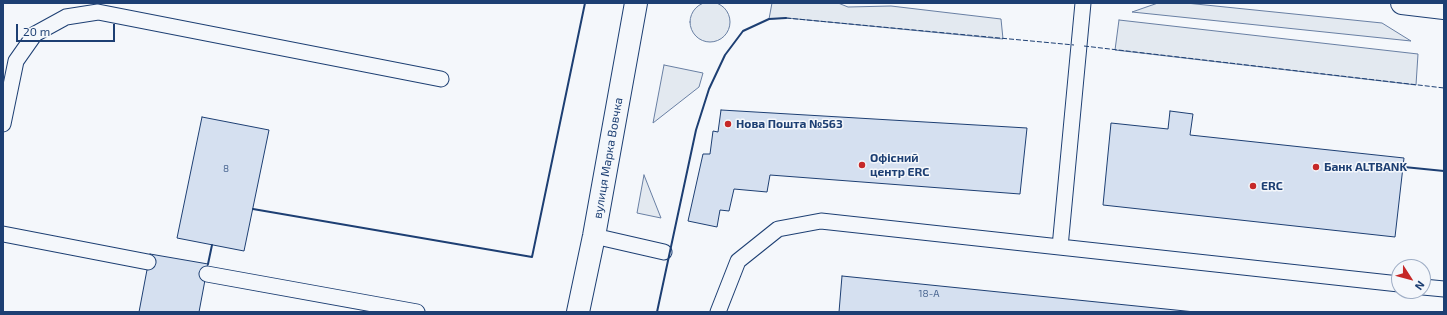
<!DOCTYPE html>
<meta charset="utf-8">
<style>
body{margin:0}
#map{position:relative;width:1447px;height:315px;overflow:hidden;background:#f4f7fb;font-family:"Exo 2",sans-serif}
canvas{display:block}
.frame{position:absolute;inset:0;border:4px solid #1d3f73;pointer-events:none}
.north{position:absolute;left:1391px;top:259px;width:40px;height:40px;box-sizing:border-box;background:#f4f7fb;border:1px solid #9eadc5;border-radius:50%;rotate:126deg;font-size:11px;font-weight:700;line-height:16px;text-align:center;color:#1d3f73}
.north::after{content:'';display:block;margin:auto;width:14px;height:18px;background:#c62828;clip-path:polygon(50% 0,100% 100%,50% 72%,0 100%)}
.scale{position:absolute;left:16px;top:24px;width:99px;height:18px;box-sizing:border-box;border:2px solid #1d3f73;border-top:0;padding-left:5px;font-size:12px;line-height:14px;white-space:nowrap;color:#1d3f73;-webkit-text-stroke:3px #f4f7fb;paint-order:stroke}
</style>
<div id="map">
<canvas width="1447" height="315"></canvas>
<div class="frame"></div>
<div class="north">N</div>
<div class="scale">20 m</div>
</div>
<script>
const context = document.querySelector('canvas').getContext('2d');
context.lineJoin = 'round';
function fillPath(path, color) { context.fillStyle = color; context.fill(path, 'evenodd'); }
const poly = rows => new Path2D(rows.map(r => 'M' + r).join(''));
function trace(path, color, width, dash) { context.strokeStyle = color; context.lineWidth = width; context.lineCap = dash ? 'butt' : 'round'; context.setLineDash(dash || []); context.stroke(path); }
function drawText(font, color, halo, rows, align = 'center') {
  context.font = font + ' "Exo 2",sans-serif'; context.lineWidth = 3; context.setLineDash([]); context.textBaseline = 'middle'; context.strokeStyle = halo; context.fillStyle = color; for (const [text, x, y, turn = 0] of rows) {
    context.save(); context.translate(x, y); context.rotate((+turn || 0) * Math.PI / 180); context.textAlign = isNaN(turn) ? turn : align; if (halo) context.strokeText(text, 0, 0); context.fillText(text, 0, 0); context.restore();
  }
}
const green = poly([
 '690 22a20 20 0 1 1 40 0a20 20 0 1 1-40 0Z',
 [772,3,838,3,848,7,891,6,1001,19,1003,39,787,18,769,19,772,3],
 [1158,3,1186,3,1382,23,1411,41,1132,12,1158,3],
 [1119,20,1418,54,1416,85,1115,50,1119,20],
 [664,65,703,73,699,87,653,123,664,65],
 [644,175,661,218,637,213,644,175]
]);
fillPath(green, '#e3e9f0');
trace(green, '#687fa3', 1);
const building = poly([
 [721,110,1027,128,1020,194,770,175,767,192,734,189,729,211,720,210,717,227,688,221,703,154,710,154,713,131,718,132,721,110],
 [1170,111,1193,114,1190,135,1404,158,1395,237,1103,205,1111,123,1168,129,1170,111],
 [202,117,269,130,244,251,177,238,202,117],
 [150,254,208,264,199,312,139,312,150,254],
 [842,276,1195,312,839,312,842,276]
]);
fillPath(building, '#d5e0f0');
trace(building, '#1d3f73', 1);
const lane = poly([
 [3,124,16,61,35,34,66,17,98,12,441,79],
 [3,234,148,262],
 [594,236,664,252],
 [1060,247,1083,3],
 [207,274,417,312],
 [1423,287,1444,289],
 [718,312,738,261,778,229,821,221,1399,284]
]);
const street = poly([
 [578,312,594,236,636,3]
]);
const secondary = poly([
 [1402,3,1444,8]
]);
trace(lane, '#1d3f73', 17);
trace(street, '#1d3f73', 24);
trace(secondary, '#1d3f73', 24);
trace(lane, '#f4f7fb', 15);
trace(street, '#f4f7fb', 22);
trace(secondary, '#f4f7fb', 22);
trace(poly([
 [786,18,1074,45],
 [1084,46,1444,88]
]), '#1d3f73', 1, [5, 2]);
trace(poly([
 [1404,167,1444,171],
 [253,209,532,257,585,3],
 [208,264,212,245],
 [657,312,696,130,709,89,725,55,743,31,769,19,786,18]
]), '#1d3f73', 2);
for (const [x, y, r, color] of [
 [728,124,4,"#c62828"],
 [862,165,4,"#c62828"],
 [1316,167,4,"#c62828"],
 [1253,186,4,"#c62828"]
]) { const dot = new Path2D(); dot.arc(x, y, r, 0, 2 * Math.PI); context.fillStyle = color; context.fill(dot); trace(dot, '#f4f7fb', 1.5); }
drawText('10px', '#4b6792', null, [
 ["8",226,169],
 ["18-А",929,294]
]);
drawText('bold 12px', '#1d3f73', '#f4f7fb', [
 ["Нова Пошта №563",736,124],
 ["Офісний",870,158],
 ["центр ERC",870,172],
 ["Банк ALTBANK",1324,167],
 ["ERC",1261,186]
], 'left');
drawText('12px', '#1d3f73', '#f4f7fb', [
 ["вулиця Марка Вовчка",608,158,-80]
]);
</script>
